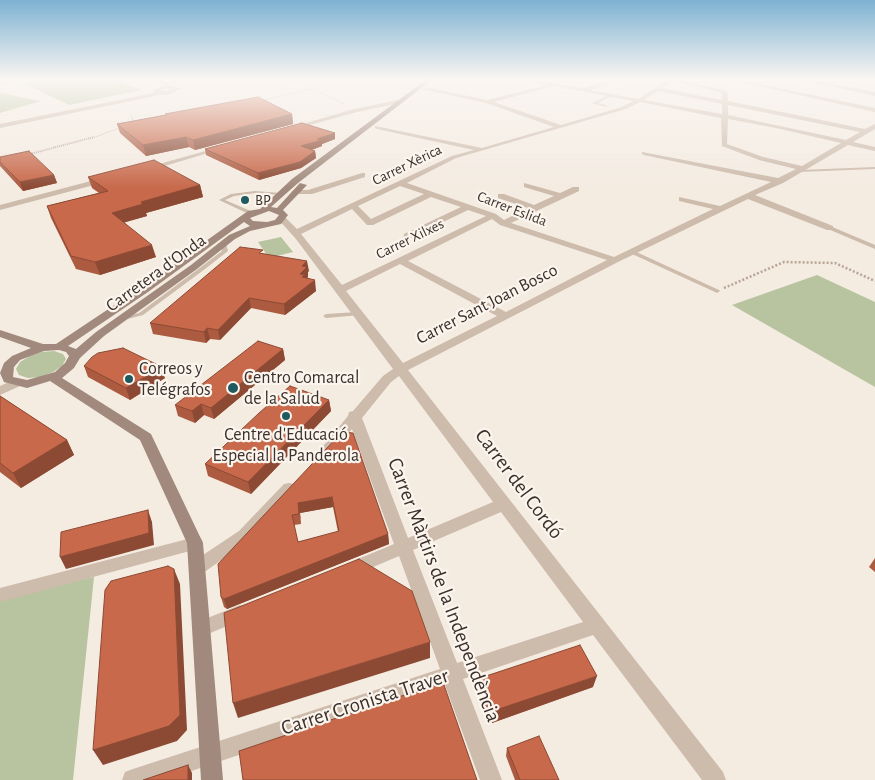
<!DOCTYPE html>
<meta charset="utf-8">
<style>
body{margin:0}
canvas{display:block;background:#f4ebe1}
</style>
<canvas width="875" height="780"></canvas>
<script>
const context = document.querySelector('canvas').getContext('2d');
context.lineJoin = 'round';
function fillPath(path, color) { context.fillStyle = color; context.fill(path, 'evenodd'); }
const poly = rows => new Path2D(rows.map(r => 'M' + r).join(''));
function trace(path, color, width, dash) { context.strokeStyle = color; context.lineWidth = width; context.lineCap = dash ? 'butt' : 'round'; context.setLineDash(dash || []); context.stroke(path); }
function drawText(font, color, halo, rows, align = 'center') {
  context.font = font + ' "Alegreya Sans",sans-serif'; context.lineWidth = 4.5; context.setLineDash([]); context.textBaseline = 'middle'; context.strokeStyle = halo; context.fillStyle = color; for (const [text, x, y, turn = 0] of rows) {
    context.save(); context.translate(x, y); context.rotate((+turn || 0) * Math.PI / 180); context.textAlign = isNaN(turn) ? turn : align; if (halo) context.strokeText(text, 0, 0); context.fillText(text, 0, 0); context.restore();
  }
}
fillPath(poly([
 [47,79,114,79,142,90,69,105,23,83],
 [0,93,41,101,0,113],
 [281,237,293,252,269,258,258,242],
 [817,275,875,302,875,387,732,305],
 [54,351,63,354,66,359,62,366,53,372,40,377,28,378,19,375,16,369,20,362,30,356,42,352],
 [94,577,73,780,0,780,0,594]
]), '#b8c4a0');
trace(poly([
 [291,79,312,89],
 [260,101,312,89,344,104],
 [131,116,133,118,132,122],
 [90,139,122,127]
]), '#b9a596', 1, [1, 1]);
trace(poly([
 [30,154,94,137]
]), '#b9a596', 2, [1, 1]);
trace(poly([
 [724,288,784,262,835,263,875,281]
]), '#b9a596', 2.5, [2, 2]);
fillPath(poly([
 [13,79,32,79,16,80,0,85,0,83,13,79],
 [153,79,157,79,166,83,173,82,168,79,171,79,179,82,166,85,153,79],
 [611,94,614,95,597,103,607,105,607,107,592,103,611,94],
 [875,167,875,169,799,172,797,171,799,170,875,167],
 [255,191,280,193,282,194,280,195,255,193,234,196,225,200,253,212,254,213,251,215,219,200,231,194,255,191],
 [830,226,875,245,875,249,828,229,827,228,830,226],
 [223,242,226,244,228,251,205,269,143,315,124,320,122,319,121,318,122,317,139,313,201,267,222,251,220,244,223,242],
 [632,250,719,290,720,291,717,293,715,292,630,253,629,252,632,250],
 [358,312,360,313,361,314,360,315,326,318,323,316,326,314,358,312]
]), '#cdbbac');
fillPath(poly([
 [522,79,584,88,618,79,625,79,590,90,638,99,669,79,677,79,727,91,728,101,865,129,875,124,875,129,853,142,875,147,875,151,848,145,783,183,755,195,833,226,833,230,827,230,748,199,618,262,408,370,723,772,726,780,702,780,593,635,463,679,502,780,480,780,445,685,165,780,122,780,125,772,133,769,440,669,399,556,352,576,346,574,344,569,346,564,394,544,352,429,331,454,321,454,319,451,348,416,349,412,353,411,383,376,393,369,296,239,278,219,285,217,297,229,452,156,474,150,377,129,375,128,375,126,482,148,554,127,486,103,422,89,425,87,487,100,548,85,522,79],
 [673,81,722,93,722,100,662,88,673,81],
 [554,86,633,101,622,107,561,125,494,102,554,86],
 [658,91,722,104,722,114,644,100,658,91],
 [640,102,721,118,722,146,759,160,796,169,778,178,642,152,642,154,644,155,771,182,720,206,679,197,679,201,713,209,614,257,511,223,579,191,579,187,573,187,560,193,524,183,524,187,554,196,534,205,504,194,498,194,498,198,528,208,504,220,496,214,407,183,456,158,626,109,640,102],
 [728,105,860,132,846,140,728,115,728,105],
 [728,119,776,128,841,143,802,166,763,157,727,144,728,119],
 [400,186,424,194,371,219,358,206,400,186],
 [431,197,461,207,404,234,404,238,410,238,468,210,486,216,342,285,301,234,352,209,367,225,373,225,431,197],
 [492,219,500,225,607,260,506,312,408,261,492,219],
 [400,264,497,316,403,363,346,291,400,264],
 [399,376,493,502,408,538,362,418,391,382,399,376],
 [501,512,583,622,457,663,413,550,501,512],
 [727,79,736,79,875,108,875,112,727,79],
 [799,79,809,79,875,92,875,96,799,79],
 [165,85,182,88,169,95,160,95,0,128,0,124,154,93,153,90,165,85],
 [166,89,172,89,168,91,160,91,166,89],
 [398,100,400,103,357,112,292,130,289,128,354,109,398,100],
 [220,147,225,148,148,171,141,169,220,147],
 [362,173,365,173,365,177,312,194,295,194,291,192,295,190,308,190,362,173],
 [106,177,109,177,109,181,0,210,0,205,106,177],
 [16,379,22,383,20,386,0,395,0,386,16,379],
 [289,483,294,484,296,488,294,492,251,539,203,573,197,575,191,573,189,568,191,563,239,531,284,484,289,483],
 [195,537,201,538,203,543,201,548,0,602,0,588,195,537],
 [240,605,246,608,249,613,246,618,201,637,195,635,192,629,195,623,240,605]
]), '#cdbbac');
fillPath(poly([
 [427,79,433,79,298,183,271,207,277,208,300,183,307,185,283,210,288,215,281,224,250,231,235,239,197,269,104,336,80,358,74,368,62,378,151,434,203,543,223,780,201,780,187,543,140,440,50,381,27,388,4,382,0,373,4,363,12,356,31,348,0,337,0,330,43,344,56,344,140,288,248,211,260,209,292,179,427,79],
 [269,211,279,215,275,220,267,222,253,221,250,218,269,211],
 [244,222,250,226,229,235,191,265,96,332,76,349,68,346,148,292,244,222],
 [59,350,66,352,69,356,65,363,55,372,27,380,13,377,14,367,20,360,44,351,59,350]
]), '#a18a7d');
fillPath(poly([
 [165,114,292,114,293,124,195,150,189,147,146,156,120,133,117,124,165,115],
 [335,133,335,139,322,144,322,146,312,150,315,151,316,158,301,168,259,180,206,155,205,149],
 [0,157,54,175,57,183,23,191,0,166],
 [88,177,200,185,203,197,146,213,147,216,124,222,156,257,100,275,76,269,51,218,47,206,99,193,92,188],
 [309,271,308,272,308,277,307,278,316,291,285,315,251,308,220,340,210,339,206,343,153,334,150,323],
 [283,349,285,360,214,419,204,415,195,423,178,416,175,405],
 [84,366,165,378,130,400,88,377],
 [0,396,67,440,74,455,21,488,0,472],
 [329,400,331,411,251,494,208,476,205,464],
 [342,432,388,534,389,544,227,609,224,607,221,597],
 [333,507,338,532,298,542,294,525,301,524,300,513],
 [875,558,875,572,869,567],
 [480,678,593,687,492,723,479,690],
 [507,748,559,780,515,780,506,756]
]), '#ac5a40');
fillPath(poly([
 [292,114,293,124,195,150,193,140],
 [335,133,335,139,322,144,322,146,302,153,301,146,317,139],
 [186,137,189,147,146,156,143,145],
 [315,151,316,158,301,168,259,180,258,173],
 [54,175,57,183,23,191,20,182],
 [200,185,203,197,146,213,147,216,116,225,112,213,141,202],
 [152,245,156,257,100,275,95,262],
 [307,261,309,271,308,272,308,277,305,280,300,274,302,266],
 [315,280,316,291,285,315,284,304],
 [249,298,251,308,220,340,218,330],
 [207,328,210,339,206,343,204,332],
 [283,349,285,360,214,419,211,408],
 [162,367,165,378,130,400,126,388],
 [329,400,331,411,251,494,248,482],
 [201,404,204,415,195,423,192,411],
 [67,440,74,455,21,488,13,473],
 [332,497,333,507,300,513,301,524,298,503],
 [148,510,152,522,154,545,66,569,60,557],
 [388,534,389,544,227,609,224,599],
 [174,569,180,584,187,730,177,741,103,765,93,750],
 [430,642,430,658,238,718,233,703],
 [597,676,593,687,492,723,493,711],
 [188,765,192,773,192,780,188,780]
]), '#8c4a34');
const building = poly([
 [258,97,292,114,193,140,186,137,143,145,117,124,166,115,165,114,258,97],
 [302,123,335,133,317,139,322,140,301,146,315,151,300,162,258,173,205,149,302,123],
 [29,151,54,175,20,182,0,162,0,157,29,151],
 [154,160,200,185,141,202,143,204,112,213,152,245,95,262,71,256,47,206,108,191,88,177,154,160],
 [240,247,263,250,259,253,307,261,302,266,307,267,300,274,305,275,302,277,315,280,284,304,249,298,218,330,207,328,204,332,150,323,240,247],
 [258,341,283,349,211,408,201,404,192,411,175,405,258,341],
 [123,348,162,367,126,388,84,366,92,357,98,353,123,348],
 [290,386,329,400,248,482,205,464,259,413,290,386],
 [0,396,67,440,13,473,0,463,0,396],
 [342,432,353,433,388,534,224,599,221,597,218,564,342,432],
 [332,497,339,531,298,542,292,515,299,514,298,503,332,497],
 [148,510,149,533,60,557,61,532,148,510],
 [359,559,412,591,430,642,233,703,224,613,359,559],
 [168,566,174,569,180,715,169,726,93,750,105,590,111,581,168,566],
 [580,645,597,676,493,711,480,678,580,645],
 [443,682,477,780,243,780,239,751,443,682],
 [539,736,559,780,520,780,507,748,539,736],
 [188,765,188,780,143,780,188,765]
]);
fillPath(building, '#c8694b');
trace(building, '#8c4a34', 1);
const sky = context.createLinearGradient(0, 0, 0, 188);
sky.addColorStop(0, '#7eb2d2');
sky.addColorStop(0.42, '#faf6f2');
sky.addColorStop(1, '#faf6f200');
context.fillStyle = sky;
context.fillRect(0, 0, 875, 188);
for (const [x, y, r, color] of [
 [245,200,5,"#1f5a5e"],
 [129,379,5,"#1f5a5e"],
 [233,388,6,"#1f5a5e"],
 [286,416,5,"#1f5a5e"]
]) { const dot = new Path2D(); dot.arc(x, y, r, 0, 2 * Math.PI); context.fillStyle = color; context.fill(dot); trace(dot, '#fbf5ee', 2); }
drawText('15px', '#3b302b', '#fbf5ee', [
 ["Carrer Xèrica",407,165,-26],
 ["Carrer Eslida",512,209,21],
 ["Carrer Xilxes",410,239,-26]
]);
drawText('15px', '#3b302b', '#fbf5ee', [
 ["BP",255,200]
], 'left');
drawText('18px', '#3b302b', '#fbf5ee', [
 ["Carretera d'Onda",156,273,-36],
 ["Carrer Sant Joan Bosco",487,304,-27]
]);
drawText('18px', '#3b302b', '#fbf5ee', [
 ["Correos y",139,369],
 ["Telégrafos",139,390],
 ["Centro Comarcal",244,378],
 ["de la Salud",244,399],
 ["Centre d'Educació",286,435,"center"],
 ["Especial la Panderola",286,456,"center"]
], 'left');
drawText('21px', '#3b302b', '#fbf5ee', [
 ["Carrer del Cordó",519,484,53],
 ["Carrer Màrtirs de la Independència",444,590,69],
 ["Carrer Cronista Traver",365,702,-18]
]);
</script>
